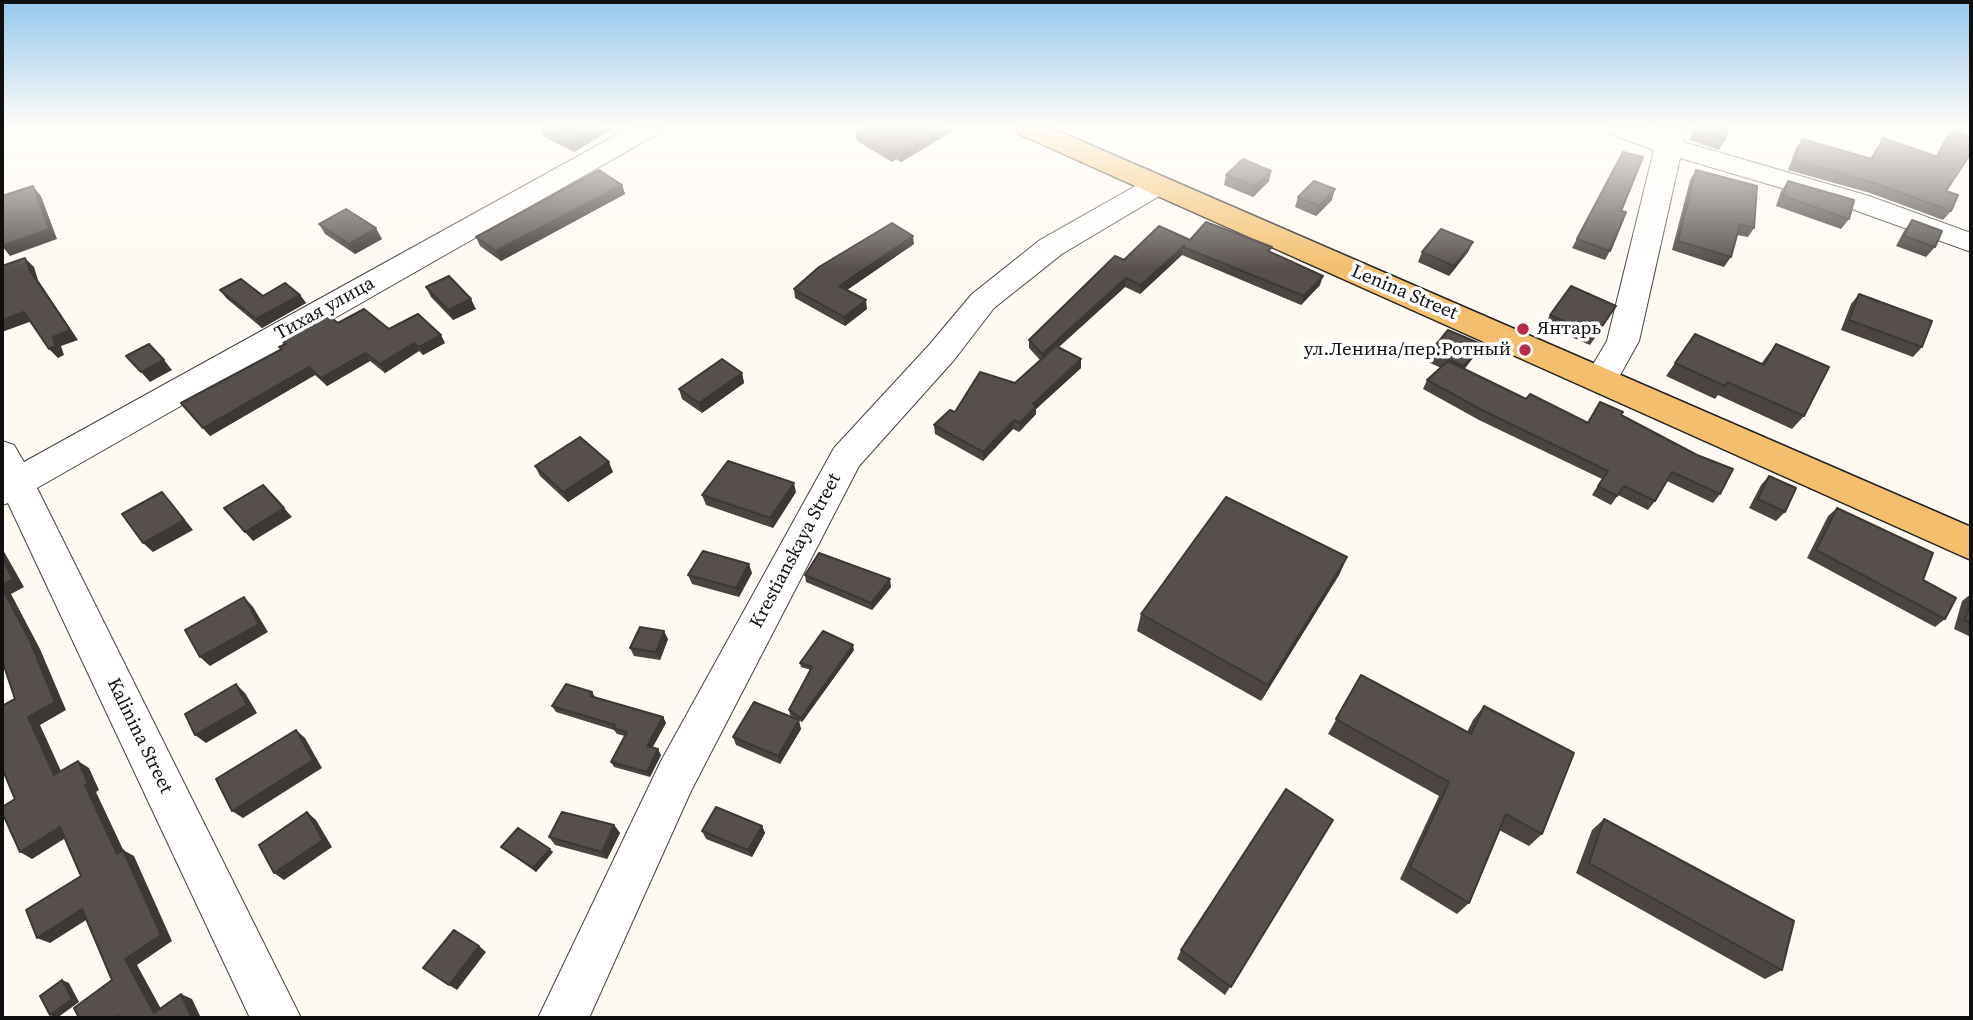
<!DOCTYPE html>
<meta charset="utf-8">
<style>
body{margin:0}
#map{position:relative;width:1973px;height:1020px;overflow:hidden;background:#fefaf2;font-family:"Source Serif 4",serif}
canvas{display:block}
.frame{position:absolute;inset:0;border:4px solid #0f0f0f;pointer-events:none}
</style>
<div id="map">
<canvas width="1973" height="1020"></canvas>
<div class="frame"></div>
</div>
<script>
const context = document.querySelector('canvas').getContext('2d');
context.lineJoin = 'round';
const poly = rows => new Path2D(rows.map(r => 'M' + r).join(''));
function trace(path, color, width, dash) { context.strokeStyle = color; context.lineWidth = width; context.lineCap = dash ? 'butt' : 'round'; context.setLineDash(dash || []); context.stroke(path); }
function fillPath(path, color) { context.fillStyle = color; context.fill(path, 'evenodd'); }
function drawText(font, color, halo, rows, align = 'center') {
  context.font = font + ' "Source Serif 4",serif'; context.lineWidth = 7; context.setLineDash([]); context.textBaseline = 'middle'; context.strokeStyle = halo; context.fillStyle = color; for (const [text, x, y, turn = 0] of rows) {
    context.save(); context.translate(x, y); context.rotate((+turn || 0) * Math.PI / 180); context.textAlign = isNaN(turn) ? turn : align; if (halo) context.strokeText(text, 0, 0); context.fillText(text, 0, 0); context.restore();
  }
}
const minor = poly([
 [629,128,661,128,657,134,37,488,301,1018,250,1018,8,503,2,505,2,441,14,445,24,462,629,128],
 [1606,128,1643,128,1658,133,1660,128,1686,128,1683,142,1869,196,1971,233,1971,252,1849,208,1680,158,1639,341,1614,386,1602,390,1590,386,1585,378,1607,341,1654,150,1610,134,1606,128],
 [1156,177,1166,180,1170,186,1166,192,1062,254,994,308,954,360,859,466,691,791,589,1018,538,1018,661,761,834,448,930,344,972,294,1040,240,1146,180,1156,177]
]);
const major = poly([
 [1015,128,1051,128,1971,527,1971,560,1019,134,1015,128]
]);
trace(minor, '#424242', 2);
trace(major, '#202020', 3);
fillPath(minor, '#fff');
fillPath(major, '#f3bf6e');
fillPath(poly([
 [541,128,614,128,574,152,544,137],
 [867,128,953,128,953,131,901,162,896,159,892,162,857,141,856,134],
 [1694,128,1728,128,1725,140,1719,150,1690,140],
 [1952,130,1946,191,1951,211,1943,220,1870,193,1788,170,1796,148,1802,139,1870,159,1883,138,1936,156,1944,140],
 [1623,152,1621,211,1610,251,1605,260,1572,248],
 [1696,170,1754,228,1748,237,1737,235,1731,257,1724,267,1672,250,1690,180],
 [1226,175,1269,181,1253,197,1224,185],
 [1788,181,1849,219,1841,229,1776,206,1781,191],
 [622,185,625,194,501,261,480,246,476,237],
 [1298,197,1332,200,1316,216,1295,207],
 [1912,220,1935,247,1926,257,1896,246,1904,231],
 [319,224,382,239,355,254,325,234],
 [1190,240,1270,252,1320,285,1301,305,1182,255,1140,294,1125,287,1059,347,1081,359,1081,368,1036,409,1036,414,1019,432,1013,429,983,461,935,434,934,425,955,412,1015,383,1040,360,1029,348,1029,340,1124,260],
 [1473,242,1468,252,1449,276,1418,262,1422,252],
 [914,244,847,290,867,309,845,326,795,298,794,289],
 [426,287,476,309,453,320,431,297],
 [220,290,263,296,300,295,306,303,262,328,226,298],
 [1859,294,1922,347,1913,357,1841,330,1851,304],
 [1550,315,1610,316,1590,345,1544,325],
 [338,323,389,329,445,343,423,355,419,351,385,373,370,361,327,386,315,375,210,436,181,403,281,350,284,345,281,340],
 [1695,334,1761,364,1776,344,1804,416,1792,429,1718,395,1715,399,1666,376],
 [1481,344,1476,354,1464,369,1526,399,1587,423,1600,402,1621,415,1720,494,1713,503,1667,481,1655,501,1648,510,1618,495,1611,505,1592,495,1602,479,1479,420,1423,389,1427,380,1441,368,1426,361,1431,351],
 [742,373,744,383,702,413,682,399,679,389],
 [535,466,613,472,568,502,540,476],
 [1769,476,1785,512,1776,521,1749,508,1761,485],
 [796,492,773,528,706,505,702,495],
 [1837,508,1923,580,1945,619,1935,627,1807,558,1828,516],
 [1347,557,1339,575,1261,701,1137,631,1141,614],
 [752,573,739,597,692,584,688,575],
 [805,575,891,587,872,610,806,582],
 [1971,594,1971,637,1954,629,1962,601],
 [668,639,660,660,634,656,630,648],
 [854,650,802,722,790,715,789,710,811,670,801,667,800,663],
 [1361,675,1467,732,1473,720,1484,706,1542,834,1529,846,1499,830,1469,903,1457,914,1400,879,1439,796,1328,734],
 [592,692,596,698,663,717,666,723,652,748,661,755,650,777,614,767,611,762,625,736,617,734,614,730,556,712,552,706],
 [801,729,780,764,736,745,733,737],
 [1604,819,1782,970,1765,979,1576,873,1592,830],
 [1333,820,1225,995,1177,959,1181,950],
 [614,825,620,833,607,859,555,845,549,837],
 [762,826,765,833,752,857,706,839,702,831],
 [501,847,553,852,536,872,505,850]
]), '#4b4441');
fillPath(poly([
 [596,128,614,128,574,152,571,142],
 [946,128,953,128,953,131,901,162,900,155],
 [896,152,896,159,892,162,892,155],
 [1271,171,1269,181,1253,197,1255,186],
 [622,185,625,194,501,261,496,251],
 [33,186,41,196,57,239,10,256,2,246],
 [1335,189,1332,200,1316,216,1319,206],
 [376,228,382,239,355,254,349,244],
 [913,236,914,244,841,294,839,286],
 [1473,242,1468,252,1449,276,1454,266],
 [1183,247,1182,255,1140,294,1141,285],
 [25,258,34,267,38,280,78,340,61,346,64,355,58,358,49,349,30,271],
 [1323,276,1320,285,1301,305,1304,296],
 [1126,278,1125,287,1042,362,1042,354],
 [300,295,306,303,262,328,256,319],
 [471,299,476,309,453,320,448,310],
 [866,300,867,309,845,326,844,317],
 [24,312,32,321,2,332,2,320],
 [441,335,445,343,423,355,419,347],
 [414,343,419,351,385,373,380,364],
 [1481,344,1476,354,1459,376,1464,366],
 [365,353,370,361,327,386,321,378],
 [1081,359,1081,368,1036,409,1036,414,1019,432,1020,423,1033,404],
 [164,360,172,370,150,382,141,372],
 [309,367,315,375,210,436,203,428],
 [742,373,744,383,702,413,699,403],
 [1014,420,1013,429,983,461,983,452],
 [609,462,613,472,568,502,563,492],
 [794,483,796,492,773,528,770,518],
 [162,492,171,502,193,530,153,552,143,543],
 [284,508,292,517,253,541,245,532],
 [2,548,24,587,11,594,40,649,66,710,40,725,66,782,54,775,28,717,2,588],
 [1347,557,1339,575,1261,701,1268,685],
 [749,564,752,573,739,597,736,588],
 [890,579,891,587,872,610,871,603],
 [244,597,253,607,268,632,210,666,200,657],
 [664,631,668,639,660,660,656,652],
 [853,645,854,650,802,722,801,718],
 [236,684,245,693,257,713,206,743,195,735],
 [663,717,666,723,650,752,647,746],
 [799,720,801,729,780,764,778,756],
 [296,730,305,738,322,768,243,818,232,811],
 [658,749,661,755,650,777,647,772],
 [78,761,89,768,99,790,96,792,128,860,123,850,134,856,172,941,137,965,166,1018,154,1013,125,959,85,785],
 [307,812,316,820,332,847,284,880,274,873],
 [614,825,620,833,607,859,602,852],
 [762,826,765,833,752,857,748,850],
 [60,827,72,834,32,859,20,852],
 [550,849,553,852,536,872,533,868],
 [82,909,94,915,50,943,37,938],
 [479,946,486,952,457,990,449,985],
 [62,980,69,983,79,1002,57,1018,50,1015],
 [181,994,192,999,201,1018,192,1018]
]), '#3d3735');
const building = poly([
 [541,128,596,128,571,142,541,128],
 [867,128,946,128,900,155,896,152,892,155,856,134,867,128],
 [1697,128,1728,128,1725,140,1696,130,1697,128],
 [1952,130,1971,137,1971,142,1967,149,1971,151,1971,153,1946,191,1958,195,1951,211,1877,184,1795,160,1802,139,1872,159,1883,138,1938,157,1952,130],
 [1623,152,1643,157,1621,211,1626,212,1610,251,1577,239,1623,152],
 [1243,159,1271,171,1255,186,1226,175,1243,159],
 [599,170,622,185,496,251,476,237,599,170],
 [1696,170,1757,186,1754,228,1740,224,1731,257,1678,241,1696,170],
 [1314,181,1335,189,1319,206,1298,197,1314,181],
 [1788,181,1854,200,1849,219,1783,196,1788,181],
 [33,186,49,229,2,246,2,196,33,186],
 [346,209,376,228,349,244,319,224,346,209],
 [1912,220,1942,231,1935,247,1904,236,1912,220],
 [1206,222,1272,247,1268,251,1323,276,1304,296,1183,247,1185,245,1141,285,1126,278,1042,354,1029,340,1115,256,1124,260,1159,226,1190,240,1206,222],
 [892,223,913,236,839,286,866,300,844,317,794,289,819,267,892,223],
 [1441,229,1473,242,1454,266,1422,252,1441,229],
 [25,258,30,271,70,330,53,337,55,346,49,349,24,312,2,320,2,266,25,258],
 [449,276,471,299,448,310,426,287,449,276],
 [241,279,263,296,285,283,300,295,256,319,220,290,241,279],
 [1571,286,1616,306,1596,335,1550,315,1571,286],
 [1859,294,1932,321,1922,347,1849,320,1859,294],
 [364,309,389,329,418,314,441,335,419,347,414,343,380,364,365,353,321,378,309,367,203,428,181,403,282,349,279,347,286,344,281,340,326,314,338,323,364,309],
 [1448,330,1481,344,1464,366,1431,351,1448,330],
 [1695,334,1764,365,1776,344,1829,367,1804,416,1727,382,1725,386,1675,363,1695,334],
 [149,344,164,360,141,372,126,356,149,344],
 [1056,346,1081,359,1033,404,1037,405,1020,423,1014,420,983,452,934,425,950,410,955,412,980,372,1015,383,1056,346],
 [722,359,742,373,699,403,679,389,722,359],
 [1448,361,1526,399,1530,394,1588,423,1600,402,1623,412,1621,415,1697,455,1733,469,1720,494,1672,472,1655,501,1624,486,1617,496,1598,486,1608,471,1484,411,1427,380,1448,361],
 [580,437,609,462,563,492,535,466,580,437],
 [728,461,794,483,770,518,702,495,728,461],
 [1769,476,1796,488,1785,512,1758,499,1769,476],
 [263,485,284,508,245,532,224,508,263,485],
 [162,492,184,520,143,543,122,514,162,492],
 [1226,497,1347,557,1268,685,1141,614,1226,497],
 [1837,508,1933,553,1923,580,1956,598,1945,619,1816,550,1837,508],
 [703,551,749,564,736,588,688,575,703,551],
 [819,553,890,579,871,603,805,575,819,553],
 [2,558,13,579,2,585,2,558],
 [2,588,30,641,55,702,28,717,54,775,78,761,88,783,85,785,117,854,123,850,161,935,125,959,154,1013,181,994,192,1018,119,1018,118,1016,114,1018,79,1018,74,1008,112,980,82,909,37,938,26,910,81,876,60,827,20,852,2,812,2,807,15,799,2,768,2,706,15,699,2,660,2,588],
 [244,597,259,624,200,657,185,630,244,597],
 [1971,601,1971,623,1965,620,1971,601],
 [640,627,664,631,656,652,630,648,640,627],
 [823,631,853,645,801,718,789,710,812,667,800,663,823,631],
 [1361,675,1471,734,1484,706,1574,753,1542,834,1506,814,1469,903,1410,867,1449,782,1336,719,1361,675],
 [236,684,247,705,195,735,185,714,236,684],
 [566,684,592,692,590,696,663,717,647,746,658,749,647,772,611,762,627,732,613,728,615,725,552,706,566,684],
 [754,702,799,720,778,756,733,737,754,702],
 [296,730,313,760,232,811,216,779,296,730],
 [1286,789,1333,820,1231,987,1181,950,1286,789],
 [716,807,762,826,748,850,702,831,716,807],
 [307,812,323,840,274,873,259,845,307,812],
 [562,812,614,825,602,852,549,837,562,812],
 [1604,819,1794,921,1782,970,1589,863,1604,819],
 [518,828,550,849,533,868,501,847,518,828],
 [454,930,479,946,449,985,423,968,454,930],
 [62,980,72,999,50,1015,40,996,62,980]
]);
fillPath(building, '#574f4c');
trace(building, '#3d3735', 2);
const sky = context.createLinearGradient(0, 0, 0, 270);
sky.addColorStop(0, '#95c8ed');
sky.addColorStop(0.47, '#fffdf9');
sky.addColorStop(1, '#fffdf900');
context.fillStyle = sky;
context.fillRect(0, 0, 1973, 270);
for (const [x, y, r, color] of [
 [1523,329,7,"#ba2c48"],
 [1525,350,7,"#ba2c48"]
]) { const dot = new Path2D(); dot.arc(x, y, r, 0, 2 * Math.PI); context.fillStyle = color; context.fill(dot); trace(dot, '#fff', 2.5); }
drawText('19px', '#0f0f0f', '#fff', [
 ["Lenina Street",1404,293,23],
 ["Тихая улица",325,309,-29],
 ["Krestianskaya Street",796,551,-62],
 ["Kalinina Street",139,736,64]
]);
drawText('19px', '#0f0f0f', '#fff', [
 ["Янтарь",1537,329],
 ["ул.Ленина/пер.Ротный",1511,350,"right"]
], 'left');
</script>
